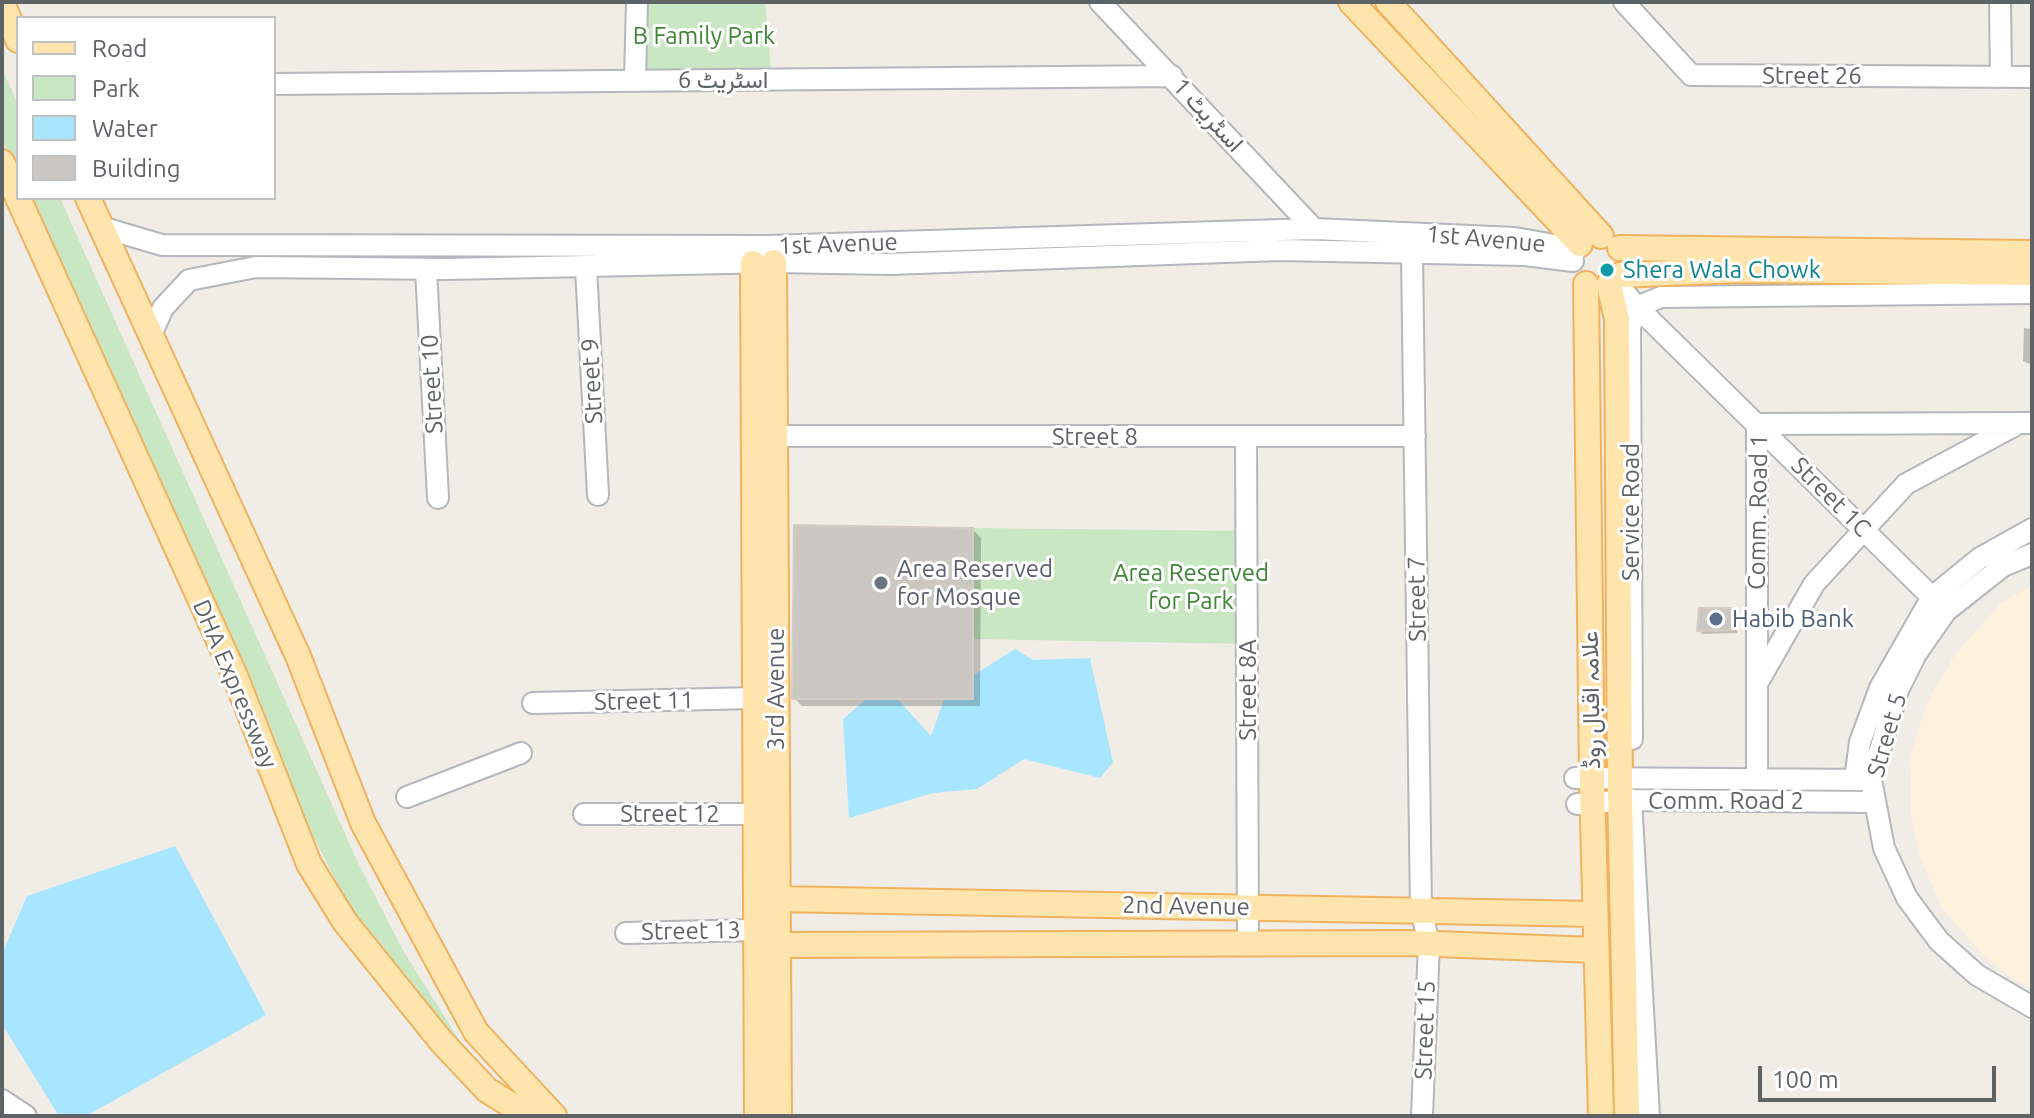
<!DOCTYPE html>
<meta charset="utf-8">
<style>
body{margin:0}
#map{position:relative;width:2034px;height:1118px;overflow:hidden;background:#f0ece6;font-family:Ubuntu,sans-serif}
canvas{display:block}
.frame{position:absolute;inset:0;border:4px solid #5e6366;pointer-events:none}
.legend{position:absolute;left:16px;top:16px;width:260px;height:184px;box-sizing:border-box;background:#fff;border:2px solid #bfc1c2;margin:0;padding:10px 14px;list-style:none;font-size:24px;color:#5e6366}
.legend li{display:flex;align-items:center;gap:16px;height:40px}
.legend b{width:40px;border:2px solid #bfc1c2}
.scale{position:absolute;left:1758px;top:1066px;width:238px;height:36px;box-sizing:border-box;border:4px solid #5e6366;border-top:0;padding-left:10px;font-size:24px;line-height:28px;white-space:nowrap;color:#5e6366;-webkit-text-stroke:6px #fff;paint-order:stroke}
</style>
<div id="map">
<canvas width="2034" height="1118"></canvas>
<div class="frame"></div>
<ul class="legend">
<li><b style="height:10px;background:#fee5ad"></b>Road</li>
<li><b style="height:22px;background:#c9e7c3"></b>Park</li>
<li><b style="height:22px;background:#a8e5fe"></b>Water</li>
<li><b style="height:22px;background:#cbc7c2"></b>Building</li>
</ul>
<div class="scale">100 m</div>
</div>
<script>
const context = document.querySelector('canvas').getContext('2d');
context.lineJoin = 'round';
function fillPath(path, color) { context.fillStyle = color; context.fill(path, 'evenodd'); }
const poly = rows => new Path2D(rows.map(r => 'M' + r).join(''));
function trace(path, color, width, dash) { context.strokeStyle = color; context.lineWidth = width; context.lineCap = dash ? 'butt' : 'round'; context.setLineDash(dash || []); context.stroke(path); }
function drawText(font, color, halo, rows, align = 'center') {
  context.font = font + ' Ubuntu,Vazirmatn,sans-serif'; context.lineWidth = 6; context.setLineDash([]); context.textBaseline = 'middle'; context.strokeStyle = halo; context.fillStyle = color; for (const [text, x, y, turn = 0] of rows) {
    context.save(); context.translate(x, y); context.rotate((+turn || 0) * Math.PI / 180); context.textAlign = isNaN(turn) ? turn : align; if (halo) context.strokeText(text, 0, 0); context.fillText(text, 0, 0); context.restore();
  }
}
fillPath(poly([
 [2032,586,2032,988,2011,978,1982,954,1941,907,1919,854,1911,815,1910,757,1927,702,1956,653,2001,603]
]), '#fef1de');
fillPath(poly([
 [641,2,765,2,771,70,639,71],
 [2,69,18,104,18,174,2,139],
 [29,198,60,198,359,865,404,952,465,1049,373,941,350,908,313,836],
 [973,528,1247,531,1248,644,973,639]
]), '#c9e7c3');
fillPath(poly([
 [1015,649,1033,660,1090,658,1113,762,1100,778,1024,759,977,789,933,793,849,818,843,719,884,684,931,736,947,692],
 [175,846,266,1015,86,1116,59,1116,2,1024,2,954,27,896]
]), '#a8e5fe');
fillPath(poly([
 [2024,328,2032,329,2032,365,2023,361],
 [973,530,981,538,980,706,802,706,794,698],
 [1734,610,1738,614,1737,633,1702,634,1699,630]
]), '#0003');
const building = poly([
 [794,525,973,528,973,699,792,699,794,525],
 [1699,608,1735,608,1734,630,1697,631,1699,608]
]);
fillPath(building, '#cbc7c2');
trace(building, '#d5cdc5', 2);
const minor = poly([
 [1100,2,1314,229],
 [1624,2,1691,75,2032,77],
 [2000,2,2001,76],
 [635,80,637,2],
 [274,84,1172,76],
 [101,227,162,245,768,246,1314,229,1515,238,1577,249],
 [1412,254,1421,910,1429,943,1422,1116],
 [586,268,598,495],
 [426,269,438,498],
 [1615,281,1637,307,1946,611],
 [151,335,163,308,189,280,256,267,447,269,774,262,890,264,1280,250,1525,255,1573,261],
 [775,436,1415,436],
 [1246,437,1248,943],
 [2032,554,2003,566,1946,611,1916,654,1898,690,1871,780,1884,848,1907,898,1939,941,1977,975,2032,1007],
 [1758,682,1814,584,1906,484,2014,426],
 [533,703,755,698],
 [1632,739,1630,327,1637,307,1661,297,2032,293],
 [1757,777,1757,424,2032,423],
 [1575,778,1867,780],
 [1855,780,1860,742,1880,688,1932,597,1980,558,2032,529],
 [407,797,521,753],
 [1631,799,1649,1116],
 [1577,804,1631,800,1875,802],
 [584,814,756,814],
 [626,933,756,930],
 [2,1100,26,1116]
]);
const major = poly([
 [1351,2,1580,244],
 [1388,2,1601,236],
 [2,3,18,40],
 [2,162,18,197],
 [18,198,235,676,309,864,345,922,441,1041,487,1090,529,1116],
 [88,198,298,656,363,823,476,1032,554,1116],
 [1620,248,2032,253],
 [774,262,779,1116],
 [753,263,757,1116],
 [1620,275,1740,270,2032,273],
 [1586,284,1592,783,1601,1116],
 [1609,284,1617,319,1620,791,1627,1116],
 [777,899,1595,914],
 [778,945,1409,943,1595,950]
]);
trace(minor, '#b4b7bb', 24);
trace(major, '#f0b25f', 28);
trace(minor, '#fff', 20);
trace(major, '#fee5ad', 24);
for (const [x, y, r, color] of [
 [1607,270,8,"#0f9aa8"],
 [881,583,8,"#6b7280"],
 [1716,619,8,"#5c6f8a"]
]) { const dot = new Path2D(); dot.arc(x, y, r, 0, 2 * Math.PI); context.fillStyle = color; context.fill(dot); trace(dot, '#fff', 3); }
drawText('24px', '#3f8536', '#fff', [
 ["B Family Park",704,36],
 ["Area Reserved",1191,573],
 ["for Park",1191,601]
]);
drawText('24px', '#5e6366', '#fff', [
 ["Street 26",1812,76],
 ["اسٹریٹ 6",723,80],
 ["اسٹریٹ 1",1208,115,47],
 ["1st Avenue",1486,239,5],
 ["1st Avenue",838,244,-2],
 ["Street 9",592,381,-93],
 ["Street 10",432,384,-93],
 ["Street 8",1095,437],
 ["Street 1C",1831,497,45],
 ["Service Road",1631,512,-90],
 ["Comm. Road 1",1758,512,-89],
 ["Street 7",1417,599,-91],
 ["DHA Expressway",235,684,67],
 ["3rd Avenue",776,689,-90],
 ["Street 8A",1248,690,-90],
 ["علامہ اقبال روڈ",1591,700,-91],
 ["Street 11",644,701,-1],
 ["Street 5",1887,735,-74],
 ["Comm. Road 2",1726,801],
 ["Street 12",670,814],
 ["2nd Avenue",1186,906,1],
 ["Street 13",691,931,-1],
 ["Street 15",1425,1030,-88]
]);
drawText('24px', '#0d838f', '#fff', [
 ["Shera Wala Chowk",1623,270]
], 'left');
drawText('24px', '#5b616d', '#fff', [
 ["Area Reserved",897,569],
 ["for Mosque",897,597]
], 'left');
drawText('24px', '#4e5e75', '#fff', [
 ["Habib Bank",1732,619]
], 'left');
</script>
